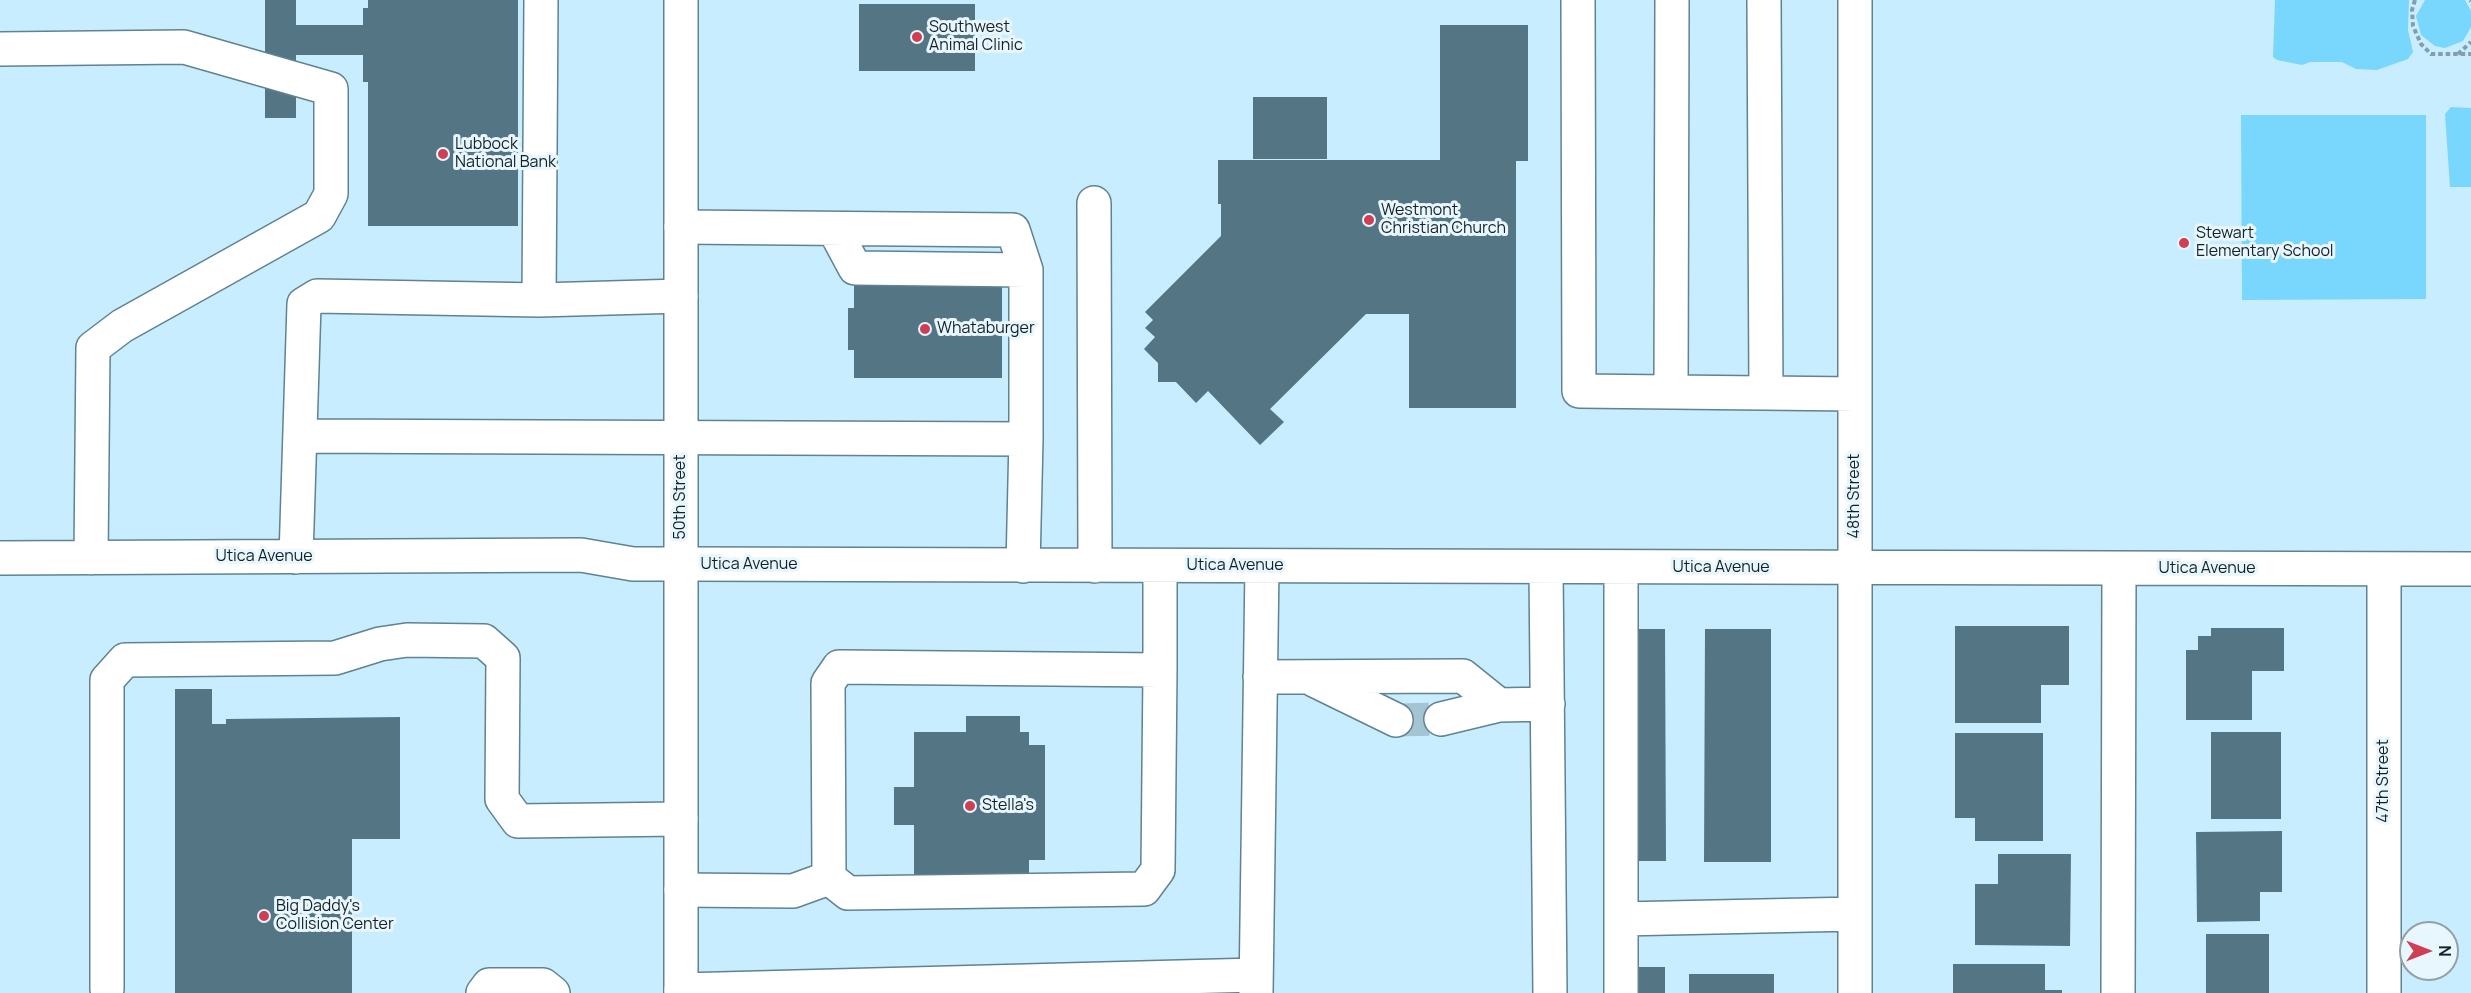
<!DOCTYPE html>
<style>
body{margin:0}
#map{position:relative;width:2471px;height:993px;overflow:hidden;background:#c8edfe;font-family:Manrope,sans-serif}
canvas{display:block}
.north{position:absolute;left:2399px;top:921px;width:60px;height:60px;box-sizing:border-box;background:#e8f6fd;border:2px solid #93a1a7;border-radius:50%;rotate:90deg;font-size:16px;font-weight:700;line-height:24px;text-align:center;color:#132127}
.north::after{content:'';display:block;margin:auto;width:21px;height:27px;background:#cf3e52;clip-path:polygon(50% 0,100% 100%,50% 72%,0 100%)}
</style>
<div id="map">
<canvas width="2471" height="993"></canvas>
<div class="north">N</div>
</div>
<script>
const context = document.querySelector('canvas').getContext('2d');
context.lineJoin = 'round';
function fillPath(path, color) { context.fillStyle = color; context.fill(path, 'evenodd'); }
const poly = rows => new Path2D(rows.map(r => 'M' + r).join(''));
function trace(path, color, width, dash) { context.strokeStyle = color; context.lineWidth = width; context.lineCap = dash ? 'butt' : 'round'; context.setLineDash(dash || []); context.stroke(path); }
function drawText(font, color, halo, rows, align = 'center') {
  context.font = font + ' Manrope,sans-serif'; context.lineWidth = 6; context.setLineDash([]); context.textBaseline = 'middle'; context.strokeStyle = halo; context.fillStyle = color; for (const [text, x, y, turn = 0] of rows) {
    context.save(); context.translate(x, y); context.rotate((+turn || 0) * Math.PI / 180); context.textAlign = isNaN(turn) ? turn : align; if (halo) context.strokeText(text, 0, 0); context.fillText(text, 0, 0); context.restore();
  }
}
fillPath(poly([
 [2275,0,2409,0,2408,30,2413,52,2408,59,2377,70,2356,69,2342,62,2310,62,2302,65,2277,60,2273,57],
 [2425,0,2465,0,2471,11,2471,27,2463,41,2445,48,2435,46,2421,35,2416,16],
 [2451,107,2471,108,2471,187,2450,187,2445,114],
 [2241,115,2426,115,2426,299,2242,300]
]), '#79d6fc');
fillPath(poly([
 [265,0,296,0,296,25,363,25,363,8,368,8,368,0,518,0,518,226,368,226,368,82,363,82,363,55,296,55,296,118,265,118],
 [859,4,975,4,975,71,859,71],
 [1440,25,1528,25,1528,161,1516,161,1516,408,1409,408,1409,314,1366,314,1270,409,1284,422,1260,445,1208,391,1196,403,1176,382,1158,382,1158,363,1144,349,1155,337,1145,328,1153,320,1145,312,1221,236,1221,204,1218,204,1218,160,1440,160],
 [1253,97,1327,97,1327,159,1253,159],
 [854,278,1002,279,1002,378,854,378,854,350,848,350,848,308,854,308],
 [1955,626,2069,626,2069,685,2041,685,2041,723,1955,723],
 [2211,628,2284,628,2284,671,2252,671,2252,720,2186,720,2186,650,2198,650,2198,636,2211,636],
 [1632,629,1665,629,1666,861,1633,861],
 [1705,629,1771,629,1771,862,1704,862],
 [175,689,212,689,212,724,226,724,226,719,400,717,400,839,352,839,352,993,175,993],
 [966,716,1020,716,1020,732,1029,732,1029,745,1045,745,1045,860,1029,860,1029,875,914,875,914,825,894,825,894,787,914,787,914,732,966,732],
 [2211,732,2281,732,2281,819,2211,819],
 [1955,733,2043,733,2043,841,1975,841,1975,818,1955,818],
 [2282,831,2282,892,2260,892,2260,921,2197,922,2196,832],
 [1998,854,2071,854,2070,946,1975,945,1975,884,1998,884],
 [2206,934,2269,934,2269,993,2206,993],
 [1953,964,2045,964,2045,990,2062,990,2062,993,1953,993],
 [1634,967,1665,967,1665,993,1634,993],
 [1689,974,1774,974,1774,993,1689,993]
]), '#547684');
trace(poly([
 [1396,720,1441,719]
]), '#a4c4d3', 33, [33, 16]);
const minor = poly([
 [541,0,539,300,681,296],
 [1578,0,1579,391,1855,394],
 [1764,0,1766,393],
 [1855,0,1855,993],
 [0,49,184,47,331,89,331,194,319,216,122,326,93,348,91,558],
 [1094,203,1095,566],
 [681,227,1013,230,1026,270,1026,439,1023,566],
 [834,229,855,268,1026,270],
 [1671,392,1672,0],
 [300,436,1026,439],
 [296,557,304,304,317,296,539,300],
 [0,558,581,555,633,564,681,564,2471,569],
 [1160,566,1160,670,1158,870,1144,889,848,893,829,878,828,683,839,667,1160,670],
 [1546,568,1550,993],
 [1621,568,1621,993],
 [2384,569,2384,993],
 [1260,677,1463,676,1499,705,1548,704],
 [1314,680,1396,720],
 [1441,719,1499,705],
 [681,890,793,891,829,878],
 [1621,919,1855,914],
 [107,989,107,680,125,660,335,658,380,644,407,640,484,641,503,658,502,799,518,821,681,819],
 [681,990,1256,975],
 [483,993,489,985,543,985,553,993],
 [1256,993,1262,566],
 [2118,993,2119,569]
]);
const major = poly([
 [681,0,681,993]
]);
trace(minor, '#608291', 36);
trace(major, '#608291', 36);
trace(poly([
 [2415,0,2412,10,2413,26,2421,44,2431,54,2471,54],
 [2470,0,2471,1],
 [2458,54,2471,42]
]), '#839fac', 4, [4.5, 3]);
trace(minor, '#fff', 33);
trace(major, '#fff', 33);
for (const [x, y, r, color] of [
 [917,37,6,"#cf3e52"],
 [443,154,6,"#cf3e52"],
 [1369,220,6,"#cf3e52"],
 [2184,243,6,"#cf3e52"],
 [925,329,6,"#cf3e52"],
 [970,806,6,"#cf3e52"],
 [264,916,6,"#cf3e52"]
]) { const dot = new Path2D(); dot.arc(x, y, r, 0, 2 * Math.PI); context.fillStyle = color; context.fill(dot); trace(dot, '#e8f6fd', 2); }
drawText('16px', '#132127', '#e8f6fd', [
 ["Southwest",929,28],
 ["Animal Clinic",929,46],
 ["Lubbock",455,145],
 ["National Bank",455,163],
 ["Westmont",1381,211],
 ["Christian Church",1381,229],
 ["Stewart",2196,234],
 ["Elementary School",2196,252],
 ["Whataburger",937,329],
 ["Stella's",982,806],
 ["Big Daddy's",276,907],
 ["Collision Center",276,925]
], 'left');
drawText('16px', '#132127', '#e8f6fd', [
 ["48th Street",1855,496,-90],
 ["50th Street",681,497,-90],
 ["Utica Avenue",264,557],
 ["Utica Avenue",749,565],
 ["Utica Avenue",1235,566],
 ["Utica Avenue",1721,568],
 ["Utica Avenue",2207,569],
 ["47th Street",2384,781,-90]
]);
</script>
